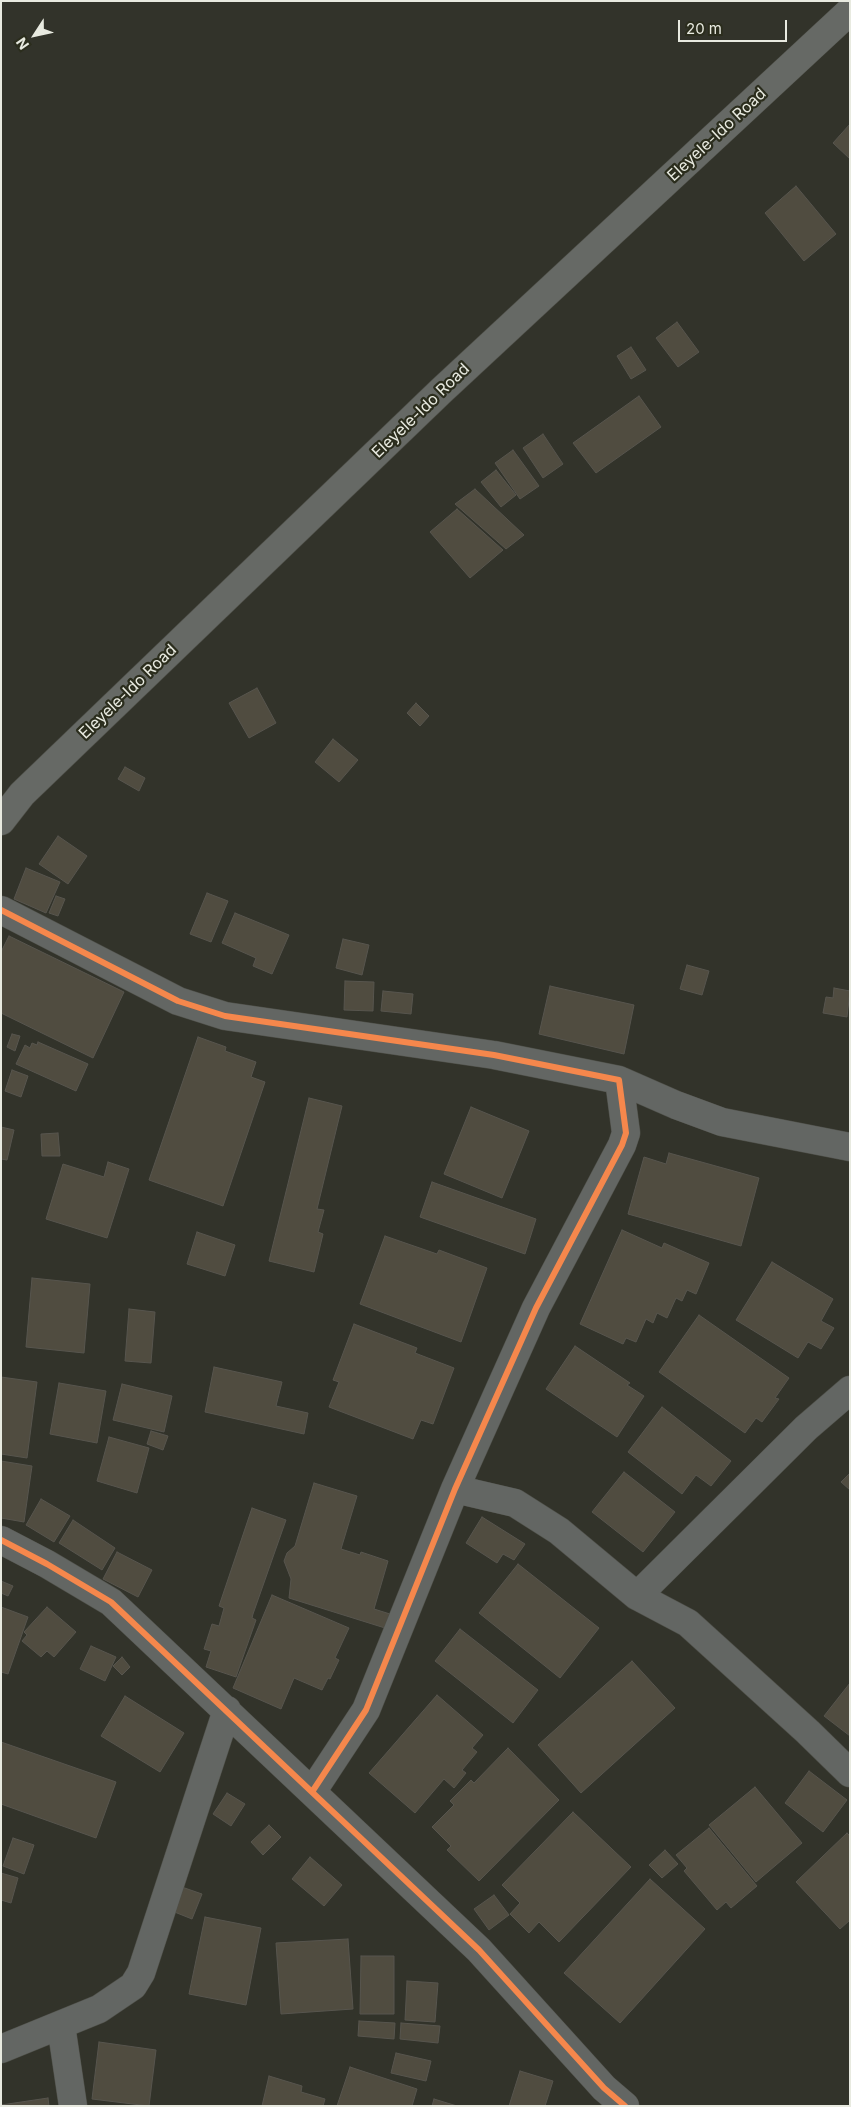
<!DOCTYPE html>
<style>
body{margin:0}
#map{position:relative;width:851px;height:2107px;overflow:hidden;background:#32332a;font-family:Inter,sans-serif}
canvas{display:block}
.frame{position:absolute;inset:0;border:2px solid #e8eae0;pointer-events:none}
.north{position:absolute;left:10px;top:10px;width:50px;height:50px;-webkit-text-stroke:4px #2b2d1d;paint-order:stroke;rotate:235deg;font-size:14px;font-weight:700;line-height:20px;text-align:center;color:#e8eae0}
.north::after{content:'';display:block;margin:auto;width:18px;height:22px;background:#e8eae0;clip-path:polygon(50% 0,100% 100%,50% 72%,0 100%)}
.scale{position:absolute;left:678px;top:20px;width:109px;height:22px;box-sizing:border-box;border:2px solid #e8eae0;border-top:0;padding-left:6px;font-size:15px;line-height:18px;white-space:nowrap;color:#e8eae0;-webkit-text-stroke:4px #2b2d1d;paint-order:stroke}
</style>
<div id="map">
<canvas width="851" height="2107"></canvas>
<div class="frame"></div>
<div class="north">N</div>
<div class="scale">20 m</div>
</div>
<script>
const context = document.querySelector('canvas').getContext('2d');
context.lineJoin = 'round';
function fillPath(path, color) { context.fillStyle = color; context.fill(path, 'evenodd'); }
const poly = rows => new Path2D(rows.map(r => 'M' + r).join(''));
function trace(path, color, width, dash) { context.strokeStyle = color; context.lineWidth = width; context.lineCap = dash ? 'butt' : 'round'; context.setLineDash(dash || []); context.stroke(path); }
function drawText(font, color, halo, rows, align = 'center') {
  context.font = font + ' Inter,sans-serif'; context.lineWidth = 4.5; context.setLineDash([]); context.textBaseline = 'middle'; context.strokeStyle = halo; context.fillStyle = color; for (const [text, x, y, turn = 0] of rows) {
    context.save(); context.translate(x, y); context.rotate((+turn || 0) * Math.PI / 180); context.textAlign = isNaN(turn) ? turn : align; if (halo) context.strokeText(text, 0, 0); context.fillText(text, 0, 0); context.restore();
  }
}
const building = poly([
 [850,124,850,159,833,143,850,124],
 [796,186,836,234,804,261,765,213,796,186],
 [677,322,699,352,678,367,656,338,677,322],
 [631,347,646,370,631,379,617,356,631,347],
 [639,396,661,427,596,473,573,443,639,396],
 [543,434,563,464,543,478,523,448,543,434],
 [513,450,539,486,520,499,495,463,513,450],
 [496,470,516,495,501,507,481,482,496,470],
 [475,489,524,535,506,549,455,504,475,489],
 [457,509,503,550,470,578,430,532,457,509],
 [257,688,276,723,249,738,229,703,257,688],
 [416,703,429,716,420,726,407,713,416,703],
 [333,739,358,760,339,782,315,762,333,739],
 [125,767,145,778,139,791,118,779,125,767],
 [58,836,87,856,68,884,39,864,58,836],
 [26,868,60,882,46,913,14,899,26,868],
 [207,893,228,901,211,942,190,934,207,893],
 [56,896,65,899,58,916,49,913,56,896],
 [235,913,289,935,272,974,253,966,256,958,222,943,235,913],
 [9,936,124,992,93,1058,1,1013,1,952,9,936],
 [343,939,369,945,362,975,336,968,343,939],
 [687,965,709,971,702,995,680,989,687,965],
 [345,981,374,982,373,1011,344,1010,345,981],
 [550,986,634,1005,624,1054,539,1034,550,986],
 [834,988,850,991,847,1017,823,1013,826,997,833,998,834,988],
 [383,991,413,994,411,1014,381,1011,383,991],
 [12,1034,20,1036,15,1051,7,1047,12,1034],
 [198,1037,226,1047,225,1051,256,1062,251,1077,265,1082,223,1206,149,1180,198,1037],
 [38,1042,88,1064,76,1091,16,1064,25,1045,30,1048,32,1043,37,1045,38,1042],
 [12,1070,28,1076,21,1097,5,1091,12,1070],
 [309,1098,342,1106,317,1209,324,1210,318,1232,323,1234,314,1272,269,1261,309,1098],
 [471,1107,529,1131,502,1198,444,1174,471,1107],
 [1,1127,14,1130,7,1160,1,1159,1,1127],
 [58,1133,60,1156,42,1156,41,1134,58,1133],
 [669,1153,759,1178,741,1246,628,1214,644,1157,666,1164,669,1153],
 [108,1162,129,1169,107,1238,46,1219,63,1164,104,1177,108,1162],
 [432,1182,536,1219,525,1254,420,1217,432,1182],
 [622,1230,662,1248,664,1243,709,1263,696,1294,687,1290,682,1301,676,1298,667,1318,657,1313,653,1323,646,1319,636,1342,626,1338,623,1344,580,1324,622,1230],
 [197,1232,235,1245,225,1276,187,1264,197,1232],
 [385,1236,437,1254,439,1250,487,1268,461,1342,360,1304,385,1236],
 [772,1262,833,1299,821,1321,834,1328,821,1349,808,1342,798,1358,736,1320,772,1262],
 [32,1278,90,1284,84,1353,26,1347,32,1278],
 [129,1309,155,1312,151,1363,125,1361,129,1309],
 [699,1315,789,1378,775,1398,779,1399,762,1422,756,1418,745,1433,659,1372,699,1315],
 [354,1324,417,1348,415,1353,454,1368,433,1424,421,1420,413,1439,329,1407,339,1382,333,1380,354,1324],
 [575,1346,630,1383,627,1385,644,1396,617,1437,546,1389,575,1346],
 [214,1367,282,1382,276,1406,308,1413,304,1434,205,1412,214,1367],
 [1,1377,37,1382,27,1458,1,1454,1,1377],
 [59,1383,106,1391,97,1443,50,1434,59,1383],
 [122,1384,172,1396,164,1432,113,1420,122,1384],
 [662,1407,731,1461,711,1486,696,1475,682,1494,628,1452,662,1407],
 [151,1431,168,1436,163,1450,147,1444,151,1431],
 [109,1437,149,1448,137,1493,97,1481,109,1437],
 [1,1461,32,1466,24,1522,1,1518,1,1461],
 [624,1472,675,1512,643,1552,592,1512,624,1472],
 [850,1473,850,1490,841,1482,850,1473],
 [314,1483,357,1496,341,1549,360,1555,361,1552,388,1561,374,1609,390,1614,385,1628,289,1598,291,1579,284,1561,287,1553,295,1546,314,1483],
 [41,1499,70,1516,54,1542,26,1525,41,1499],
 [252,1508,286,1520,253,1614,252,1618,256,1620,236,1677,206,1667,211,1651,204,1649,212,1624,219,1626,224,1608,219,1606,252,1508],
 [482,1517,525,1544,514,1560,503,1554,497,1563,466,1543,482,1517],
 [73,1520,115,1548,102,1570,59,1543,73,1520],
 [117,1552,152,1570,138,1597,103,1579,117,1552],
 [518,1564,599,1628,560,1678,479,1613,518,1564],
 [1,1581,13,1586,8,1596,1,1593,1,1581],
 [272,1595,349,1628,335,1658,339,1660,330,1679,328,1678,322,1690,294,1678,281,1709,233,1688,272,1595],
 [1,1607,28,1617,8,1674,1,1672,1,1607],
 [47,1607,76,1632,54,1657,47,1651,41,1657,22,1641,27,1635,24,1632,47,1607],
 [460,1629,538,1690,513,1723,435,1661,460,1629],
 [91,1646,116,1657,105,1681,80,1669,91,1646],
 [122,1657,130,1667,122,1675,113,1666,122,1657],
 [632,1661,675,1708,581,1793,538,1745,632,1661],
 [850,1683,850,1736,824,1716,850,1683],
 [437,1695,483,1735,472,1748,477,1752,462,1770,466,1773,454,1788,444,1779,415,1813,369,1773,437,1695],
 [125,1696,184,1733,160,1772,101,1736,125,1696],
 [1,1742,116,1782,96,1838,1,1804,1,1742],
 [508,1748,559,1800,479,1881,447,1850,451,1846,432,1827,454,1805,450,1801,471,1780,474,1783,508,1748],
 [809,1771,847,1800,823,1832,785,1803,809,1771],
 [755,1787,802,1843,756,1882,709,1825,755,1787],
 [227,1793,245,1804,231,1826,213,1814,227,1793],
 [573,1812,631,1867,559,1942,539,1922,529,1933,510,1914,520,1903,502,1885,573,1812],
 [269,1825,281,1837,263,1855,251,1842,269,1825],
 [709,1828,757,1886,731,1908,726,1902,717,1910,684,1871,687,1868,676,1855,709,1828],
 [847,1833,850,1836,850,1920,840,1929,796,1882,847,1833],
 [13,1838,34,1845,24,1874,3,1866,13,1838],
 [665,1850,678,1864,662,1878,649,1865,665,1850],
 [310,1857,342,1885,324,1906,292,1879,310,1857],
 [1,1873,18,1878,11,1903,1,1900,1,1873],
 [650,1879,705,1929,620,2023,564,1973,650,1879],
 [176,1885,202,1894,192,1919,167,1909,176,1885],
 [494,1895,509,1915,489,1930,474,1909,494,1895],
 [205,1917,261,1928,246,2005,189,1994,205,1917],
 [348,1939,353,2009,281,2014,276,1943,348,1939],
 [361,1956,394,1956,394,2014,360,2014,361,1956],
 [407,1981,438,1983,435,2022,405,2020,407,1981],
 [359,2021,395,2023,394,2039,358,2036,359,2021],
 [401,2023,440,2026,438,2043,400,2039,401,2023],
 [99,2042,156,2050,149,2106,92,2099,99,2042],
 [396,2053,431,2061,426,2081,391,2073,396,2053],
 [350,2067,417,2089,412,2106,337,2106,350,2067],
 [520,2071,553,2081,545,2106,509,2106,520,2071],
 [269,2076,302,2086,301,2092,325,2099,323,2106,262,2106,269,2076],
 [48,2098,49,2106,1,2106,1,2105,48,2098],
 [434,2099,457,2106,432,2106,434,2099]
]);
fillPath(building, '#504c40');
trace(building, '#57554e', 1);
const minor = poly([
 [1,910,178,1001,225,1016,494,1055,619,1080,626,1133,622,1145,536,1308,455,1489,366,1710,312,1792],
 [619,1080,676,1105,722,1122,850,1147],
 [455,1489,515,1503,559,1531,637,1596,688,1623,808,1732,850,1773],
 [1,1540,47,1564,111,1602,479,1950,604,2088,625,2106],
 [637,1596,806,1428,850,1390],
 [61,2025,73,2106],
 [1,2049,99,2009,133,1986,141,1973,227,1710]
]);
const secondary = poly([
 [1,821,22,794,441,391,850,11]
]);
trace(minor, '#4e4f48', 29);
trace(secondary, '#4e4f48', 29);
trace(minor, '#636663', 28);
trace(secondary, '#666965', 28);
trace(poly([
 [1,910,178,1001,225,1016,494,1055,619,1080,626,1133,622,1145,536,1308,455,1489,366,1710,312,1792],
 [1,1540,47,1564,111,1602,479,1950,604,2088,625,2106]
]), '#f5874c', 6);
drawText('16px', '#e8eae0', '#2b2d1d', [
 ["Eleyele-Ido Road",717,135,-43],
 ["Eleyele-Ido Road",421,411,-44],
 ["Eleyele-Ido Road",128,692,-44]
]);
</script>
